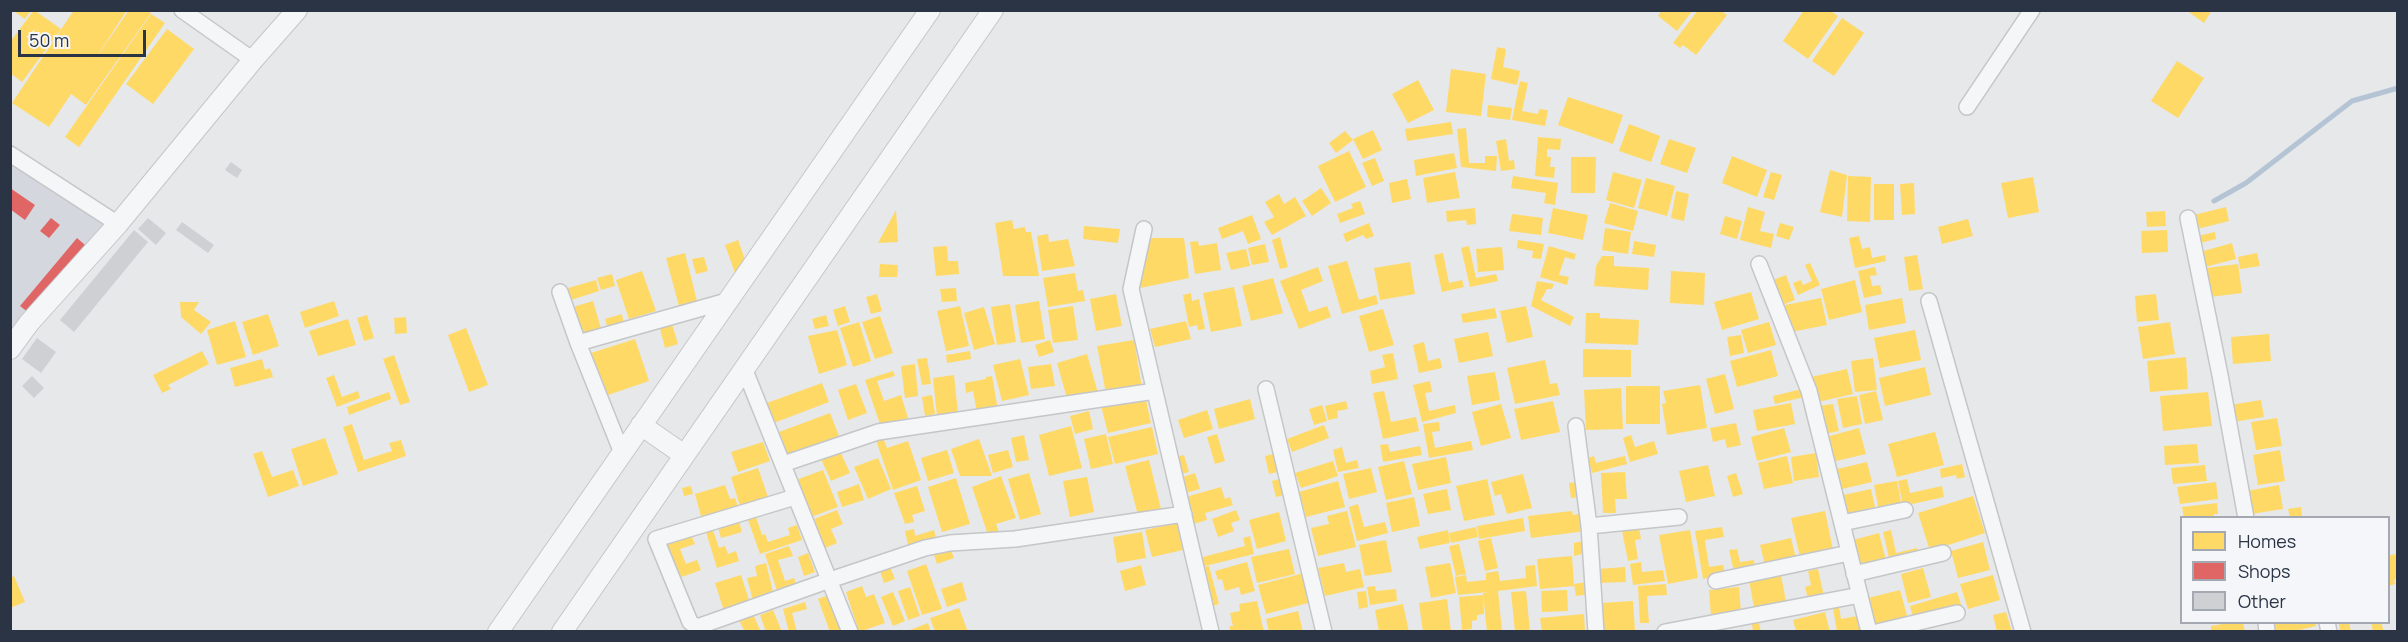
<!DOCTYPE html>
<style>
body{margin:0}
#map{position:relative;width:2408px;height:642px;overflow:hidden;background:#e6e8ea;font-family:Manrope,sans-serif}
canvas{display:block}
.frame{position:absolute;inset:0;border:12px solid #2b3445;pointer-events:none}
.legend{position:absolute;left:2180px;top:516px;width:210px;height:108px;box-sizing:border-box;background:#f4f6f9;border:2px solid #a4a8b1;margin:0;padding:8px 10px;list-style:none;font-size:18px;color:#2b3445}
.legend li{display:flex;align-items:center;gap:12px;height:30px}
.legend b{width:30px;border:2px solid #a4a8b1}
.scale{position:absolute;left:18px;top:30px;width:128px;height:27px;box-sizing:border-box;border:3px solid #2b3445;border-top:0;padding-left:8px;font-size:18px;line-height:21px;white-space:nowrap;color:#2b3445;-webkit-text-stroke:4px #f4f6f9;paint-order:stroke}
</style>
<div id="map">
<canvas width="2408" height="642"></canvas>
<div class="frame"></div>
<ul class="legend">
<li><b style="height:16px;background:#ffd966"></b>Homes</li>
<li><b style="height:16px;background:#e06666"></b>Shops</li>
<li><b style="height:16px;background:#ced0d3"></b>Other</li>
</ul>
<div class="scale">50 m</div>
</div>
<script>
const context = document.querySelector('canvas').getContext('2d');
context.lineJoin = 'round';
function fillPath(path, color) { context.fillStyle = color; context.fill(path, 'evenodd'); }
const poly = rows => new Path2D(rows.map(r => 'M' + r).join(''));
function trace(path, color, width, dash) { context.strokeStyle = color; context.lineWidth = width; context.lineCap = dash ? 'butt' : 'round'; context.setLineDash(dash || []); context.stroke(path); }
fillPath(poly([
 [11,154,118,224,11,349]
]), '#d4d7dd');
fillPath(poly([
 [12,10,31,10,25,19],
 [34,10,61,29,22,82,10,73,10,42],
 [74,10,127,10,94,61,129,10,147,10,151,13,86,105,71,94,49,127,12,103],
 [1662,10,1693,10,1677,31,1658,16],
 [1698,10,1720,10,1727,15,1696,55,1683,45,1680,48,1673,43],
 [1804,10,1829,10,1838,16,1808,59,1783,41],
 [2186,10,2212,10,2204,23],
 [151,14,165,23,79,147,65,137],
 [1842,18,1864,33,1834,76,1812,61],
 [167,29,194,49,153,104,126,84],
 [1497,47,1506,49,1503,67,1520,71,1517,85,1491,79],
 [2177,61,2204,78,2178,118,2151,101],
 [1451,69,1486,74,1481,116,1446,112],
 [1418,80,1434,110,1408,123,1392,94],
 [1520,81,1528,83,1522,111,1538,114,1539,109,1548,110,1545,126,1512,120],
 [1568,97,1623,115,1613,144,1558,125],
 [1488,105,1512,108,1510,120,1487,117],
 [1451,122,1453,134,1407,141,1405,129],
 [1629,124,1660,136,1651,162,1619,151],
 [1466,128,1469,163,1485,163,1485,156,1497,156,1496,171,1461,167,1457,129],
 [1373,130,1382,150,1363,159,1353,139],
 [1345,131,1353,140,1336,153,1329,143],
 [1538,137,1561,139,1560,150,1547,149,1547,157,1551,157,1550,167,1555,167,1554,178,1535,176],
 [1506,139,1509,161,1514,160,1515,169,1501,171,1496,141],
 [1669,139,1696,148,1687,173,1660,164],
 [1349,151,1366,187,1335,202,1318,166],
 [1454,153,1457,168,1416,176,1414,160],
 [1732,156,1767,170,1757,197,1722,183],
 [1571,157,1596,157,1595,193,1571,193],
 [1375,158,1384,181,1372,186,1362,163],
 [1830,170,1847,175,1842,217,1820,212],
 [1455,172,1460,198,1427,203,1423,178],
 [1613,172,1642,180,1634,208,1606,200],
 [1771,172,1782,175,1774,200,1763,197],
 [1513,176,1558,183,1555,205,1544,203,1546,193,1511,188],
 [1848,176,1871,177,1870,222,1847,221],
 [2033,177,2039,212,2008,218,2001,183],
 [1646,178,1675,186,1667,216,1638,208],
 [1407,179,1411,199,1392,203,1389,183],
 [1914,183,1915,214,1902,215,1900,184],
 [1874,184,1894,184,1894,220,1874,220],
 [1321,188,1331,203,1312,216,1302,201],
 [1676,191,1689,194,1684,221,1671,218],
 [1279,194,1284,204,1295,197,1306,216,1272,235,1264,222,1274,217,1265,202],
 [1360,201,1365,214,1340,223,1337,214,1353,208,1351,204],
 [1610,203,1638,211,1633,231,1604,223],
 [1748,207,1765,212,1760,231,1774,234,1771,248,1740,240],
 [2226,207,2229,221,2197,229,2194,215],
 [1475,208,1476,224,1467,225,1466,220,1447,222,1446,211],
 [1553,208,1588,215,1583,240,1548,233],
 [896,210,898,242,878,243],
 [2165,211,2166,226,2147,227,2146,212],
 [1512,214,1543,218,1541,235,1509,231],
 [1252,215,1261,239,1248,244,1243,231,1222,239,1218,228],
 [1725,216,1742,221,1737,239,1720,234],
 [1968,219,1973,236,1942,244,1938,227],
 [1012,220,1014,229,1025,227,1026,232,1031,232,1039,276,1003,276,995,223],
 [1369,223,1374,236,1366,239,1363,235,1346,242,1343,234],
 [1780,223,1794,227,1789,240,1776,236],
 [1084,226,1120,229,1118,243,1083,239],
 [1605,228,1631,232,1628,254,1602,250],
 [2167,230,2168,252,2142,253,2141,231],
 [2215,232,2216,239,2200,243,2198,236],
 [1048,234,1049,242,1068,239,1075,266,1042,271,1037,236],
 [1859,236,1862,249,1870,247,1872,258,1885,255,1886,261,1855,268,1849,238],
 [1280,237,1288,267,1280,269,1272,240],
 [1149,238,1184,238,1189,278,1140,288],
 [738,240,748,268,735,273,725,245],
 [1518,240,1544,244,1541,259,1532,258,1533,251,1517,248],
 [1198,241,1199,246,1217,243,1221,270,1195,274,1190,242],
 [1634,241,1656,245,1654,257,1632,254],
 [2232,243,2236,259,2205,267,2200,252],
 [1265,244,1269,262,1252,265,1248,248],
 [947,246,948,261,958,261,959,274,936,276,933,247],
 [1469,246,1476,278,1496,274,1498,281,1470,287,1461,248],
 [1549,246,1576,254,1574,260,1565,257,1559,275,1569,277,1567,285,1540,277],
 [1502,247,1504,270,1478,272,1476,249],
 [1246,249,1250,266,1231,270,1226,253],
 [685,253,697,301,679,306,666,258],
 [1443,253,1449,283,1462,280,1464,287,1442,292,1434,255],
 [2257,253,2260,266,2240,269,2238,257],
 [1917,255,1923,289,1909,291,1904,257],
 [1602,256,1614,256,1614,266,1649,268,1648,290,1594,286,1596,266],
 [704,257,708,271,696,274,692,259],
 [1347,261,1359,300,1376,295,1378,304,1342,314,1328,266],
 [1410,262,1415,294,1380,300,1374,268],
 [1810,263,1820,285,1798,295,1793,283,1801,280,1803,285,1812,281,1805,265],
 [880,264,898,265,897,277,879,277],
 [2238,264,2242,293,2210,297,2206,268],
 [1318,267,1323,281,1301,290,1309,312,1327,306,1331,317,1299,329,1280,281],
 [1875,267,1877,275,1870,276,1872,286,1880,285,1882,294,1864,298,1858,271],
 [642,271,656,311,629,319,616,280],
 [1671,271,1705,273,1704,305,1670,303],
 [1075,273,1078,291,1083,290,1085,301,1048,307,1043,278],
 [612,274,615,286,601,290,597,278],
 [1786,275,1795,300,1782,305,1773,280],
 [1273,278,1283,313,1251,321,1242,286],
 [596,280,599,291,571,300,568,288],
 [1855,280,1862,312,1829,320,1821,289],
 [1537,281,1554,284,1552,289,1547,289,1541,300,1574,317,1570,326,1531,306],
 [1234,287,1242,326,1211,332,1203,293],
 [956,288,957,301,942,302,940,289],
 [1751,292,1759,319,1722,330,1714,302],
 [1191,293,1192,301,1199,299,1205,329,1198,330,1197,325,1189,327,1183,295],
 [877,294,882,311,871,314,866,297],
 [1116,294,1122,326,1096,331,1090,299],
 [2156,294,2159,320,2137,322,2135,296],
 [1821,298,1827,325,1791,332,1785,305],
 [1902,298,1906,323,1869,330,1865,305],
 [334,301,339,316,305,328,300,312],
 [593,301,602,332,582,338,573,307],
 [1039,301,1045,339,1021,343,1015,305],
 [180,302,199,302,194,310,211,322,201,334,181,317],
 [1010,304,1016,342,997,345,991,307],
 [845,306,850,322,838,326,833,310],
 [960,306,969,346,946,351,937,311],
 [1073,306,1078,340,1053,343,1048,310],
 [1526,306,1533,337,1507,343,1500,311],
 [984,307,995,344,974,350,964,313],
 [1495,308,1497,318,1463,323,1461,314],
 [1383,309,1394,345,1369,352,1359,316],
 [1586,313,1600,313,1600,318,1639,320,1638,345,1585,343],
 [268,314,279,346,253,355,242,322],
 [622,314,624,325,608,329,605,319],
 [367,315,374,338,364,341,357,318],
 [826,315,829,326,815,329,812,319],
 [880,316,893,353,875,359,862,322],
 [406,317,407,333,395,334,394,318],
 [348,319,356,345,318,356,309,331],
 [235,321,246,357,217,365,207,330],
 [671,321,678,344,665,348,659,325],
 [1186,321,1191,339,1155,347,1150,329],
 [859,322,871,361,853,367,840,328],
 [1769,322,1776,345,1748,353,1741,330],
 [2170,322,2175,354,2143,359,2138,327],
 [466,328,488,385,469,392,448,335],
 [837,330,847,365,819,374,808,336],
 [1915,330,1921,360,1880,368,1874,338],
 [1488,332,1493,356,1459,363,1454,339],
 [2269,334,2271,361,2233,364,2231,337],
 [1741,335,1744,353,1730,356,1727,337],
 [635,339,649,381,605,396,591,353],
 [1050,340,1054,352,1039,357,1035,345],
 [1134,340,1142,388,1106,394,1097,346],
 [1424,342,1428,361,1440,358,1442,368,1419,373,1413,345],
 [1583,349,1631,350,1631,377,1583,377],
 [1771,350,1778,376,1737,387,1730,361],
 [202,351,209,364,168,385,171,389,162,393,153,375],
 [970,351,971,359,947,363,946,355],
 [1393,353,1398,379,1372,384,1370,371,1385,367,1382,355],
 [1087,354,1098,393,1068,402,1057,363],
 [394,355,410,402,400,405,383,359],
 [2186,357,2188,389,2150,392,2147,361],
 [927,358,931,384,922,385,917,359],
 [1873,358,1877,390,1855,392,1851,361],
 [262,359,265,370,270,368,273,377,235,387,230,368],
 [1020,359,1029,395,1002,401,993,365],
 [1545,360,1550,384,1557,383,1560,395,1515,404,1507,368],
 [915,364,918,396,905,398,901,366],
 [1051,364,1055,386,1031,389,1028,367],
 [1925,367,1931,395,1885,406,1879,378],
 [1847,369,1853,394,1818,402,1811,377],
 [893,371,895,376,877,381,884,401,901,395,908,418,881,427,865,380],
 [1495,372,1500,400,1472,405,1467,376],
 [1725,374,1734,409,1715,414,1706,379],
 [334,375,342,397,358,391,360,398,337,407,326,378],
 [954,375,958,413,937,416,933,378],
 [992,376,998,410,977,413,973,391,966,393,965,383,986,379,986,377],
 [1430,381,1432,392,1425,393,1429,411,1455,405,1456,413,1422,422,1413,385],
 [822,383,829,402,771,424,764,404],
 [856,384,867,413,848,420,838,390],
 [1700,385,1707,428,1667,435,1662,404,1666,403,1663,391],
 [1626,386,1660,386,1660,424,1626,424],
 [1621,388,1623,429,1586,430,1584,390],
 [1802,389,1804,397,1775,404,1773,396],
 [1384,391,1391,422,1416,417,1419,431,1383,439,1373,393],
 [1876,391,1883,420,1865,424,1859,395],
 [389,392,391,399,349,415,347,407],
 [2208,392,2212,426,2163,431,2160,396],
 [932,395,935,414,925,416,922,397],
 [1145,396,1151,423,1108,433,1101,406],
 [1857,396,1862,424,1843,428,1837,399],
 [1250,399,1255,419,1219,429,1214,409],
 [2261,400,2264,417,2233,422,2230,405],
 [1346,401,1348,409,1337,411,1338,418,1328,420,1325,406],
 [1553,401,1560,432,1521,440,1514,409],
 [1791,403,1795,424,1757,431,1753,410],
 [1501,404,1511,438,1481,446,1472,412],
 [1833,404,1839,431,1824,434,1819,406],
 [1322,405,1327,421,1314,425,1309,409],
 [1207,410,1213,429,1184,438,1178,420],
 [1089,411,1093,429,1075,434,1070,416],
 [830,413,839,436,788,455,779,432],
 [2277,418,2282,446,2256,450,2251,422],
 [1439,422,1440,431,1432,432,1435,448,1471,441,1473,450,1429,458,1423,424],
 [1736,423,1741,445,1727,448,1725,439,1713,442,1710,428],
 [352,424,364,460,392,451,389,443,401,440,406,456,358,472,343,427],
 [1324,425,1329,438,1292,452,1287,439],
 [1071,426,1082,468,1049,476,1039,435],
 [1152,427,1158,454,1115,464,1108,437],
 [1784,428,1791,452,1757,461,1751,437],
 [1859,428,1866,454,1832,462,1826,437],
 [1935,432,1944,465,1897,477,1888,444],
 [1106,434,1113,464,1091,469,1084,439],
 [1217,434,1225,461,1215,464,1207,437],
 [1024,435,1029,460,1016,462,1011,438],
 [1631,435,1635,447,1654,441,1658,454,1630,462,1623,438],
 [325,438,338,474,303,486,291,449],
 [883,438,887,448,908,441,921,480,893,490,876,440],
 [979,439,992,476,960,476,951,449],
 [763,442,770,461,738,472,731,452],
 [1388,444,1390,452,1420,446,1422,455,1383,462,1380,445],
 [2197,444,2199,463,2165,465,2164,446],
 [1342,447,1346,463,1357,460,1359,468,1338,472,1333,450],
 [947,450,954,473,928,481,921,458],
 [1008,450,1013,467,993,473,988,455],
 [2280,450,2285,481,2258,485,2253,455],
 [262,451,272,477,293,470,299,486,268,497,253,454],
 [840,451,850,473,831,481,821,459],
 [1277,453,1282,471,1269,474,1265,456],
 [1816,453,1819,477,1794,481,1791,457],
 [1184,455,1189,472,1177,475,1172,458],
 [1594,456,1596,463,1625,456,1627,464,1592,473,1588,458],
 [1787,456,1793,483,1764,489,1758,463],
 [1446,457,1451,483,1418,490,1412,464],
 [878,458,891,489,868,499,854,467],
 [1149,460,1162,513,1139,519,1125,466],
 [1333,461,1338,476,1301,488,1295,473],
 [1404,461,1412,494,1386,500,1378,467],
 [1867,462,1872,482,1838,490,1833,470],
 [1962,464,1965,477,1957,479,1956,475,1941,478,1940,469],
 [1708,465,1715,496,1686,502,1679,471],
 [2205,465,2207,481,2173,484,2171,468],
 [758,468,769,500,741,509,731,477],
 [1371,468,1377,492,1349,499,1343,474],
 [823,470,838,507,811,517,796,480],
 [1625,472,1627,499,1615,499,1616,513,1603,513,1601,473],
 [1029,473,1041,514,1020,520,1008,479],
 [1195,473,1200,489,1182,494,1177,479],
 [1736,473,1743,494,1733,497,1727,476],
 [1523,474,1532,508,1507,514,1501,494,1495,496,1491,482],
 [1001,476,1016,518,996,524,1000,535,989,538,972,487],
 [1087,477,1094,512,1070,517,1063,481],
 [956,478,970,524,942,532,928,487],
 [1283,478,1288,494,1276,497,1272,481],
 [1487,479,1495,515,1464,521,1456,486],
 [1907,479,1910,493,1942,486,1944,497,1903,506,1898,481],
 [1338,481,1345,507,1306,517,1299,492],
 [1897,481,1902,507,1879,511,1874,485],
 [1579,482,1581,497,1571,498,1569,483],
 [2216,482,2218,499,2180,504,2177,487],
 [859,484,864,500,842,507,837,492],
 [725,485,730,499,735,498,739,509,702,520,695,494],
 [2279,485,2283,509,2251,514,2247,491],
 [691,486,693,494,684,496,682,488],
 [917,486,925,511,912,515,914,522,905,524,894,493],
 [1221,487,1225,499,1230,497,1233,505,1205,513,1207,520,1190,525,1182,498],
 [1447,489,1451,510,1428,514,1423,494],
 [1871,489,1875,507,1844,515,1839,496],
 [1973,496,1985,533,1930,551,1918,513],
 [1414,497,1420,526,1392,532,1386,503],
 [2217,503,2218,514,2214,514,2214,518,2184,518,2182,507],
 [1358,504,1364,527,1385,522,1388,533,1357,541,1349,507],
 [2301,507,2302,518,2290,518,2288,509],
 [837,510,843,524,831,529,837,543,825,548,814,519],
 [1236,510,1240,520,1231,523,1234,531,1218,537,1212,519],
 [1347,511,1356,547,1318,556,1311,528,1329,524,1327,516],
 [1572,511,1573,515,1584,513,1586,531,1531,538,1528,516],
 [1825,511,1833,550,1800,557,1791,518],
 [1279,512,1286,541,1257,549,1249,520],
 [755,514,762,535,765,534,768,542,790,535,788,528,797,525,802,540,760,554,747,517],
 [738,518,742,532,721,538,717,524],
 [1523,518,1525,531,1479,539,1477,526],
 [1177,523,1183,550,1152,557,1145,530],
 [1476,527,1478,537,1451,543,1449,533],
 [1722,527,1724,537,1705,540,1709,567,1723,565,1725,575,1703,579,1695,531],
 [1639,528,1641,539,1635,540,1638,559,1628,561,1622,531],
 [914,529,915,536,934,530,937,541,909,549,905,531],
 [713,530,719,548,725,546,728,554,736,551,739,561,717,568,706,532],
 [1448,530,1450,543,1420,549,1417,537],
 [1690,530,1698,578,1668,584,1659,535],
 [1891,530,1896,553,1917,548,1919,556,1890,562,1883,532],
 [1142,532,1146,558,1117,563,1113,537],
 [1879,533,1886,560,1861,567,1853,540],
 [691,535,695,544,680,549,686,564,697,560,701,570,679,578,667,544],
 [1250,536,1254,554,1201,567,1199,558,1245,546,1243,538],
 [1491,538,1498,568,1485,571,1478,541],
 [1791,538,1797,562,1766,569,1760,545],
 [1386,540,1392,572,1365,576,1359,545],
 [1584,541,1586,553,1574,556,1574,543],
 [1983,542,1990,570,1958,578,1951,551],
 [1459,544,1466,574,1456,576,1449,546],
 [949,545,954,558,937,564,933,552],
 [789,546,793,556,778,560,785,581,794,578,797,587,778,594,765,554],
 [1289,549,1295,574,1257,583,1251,557],
 [1737,549,1740,562,1754,560,1755,568,1734,572,1729,550],
 [808,553,815,572,804,576,798,557],
 [2395,554,2398,562,2398,578,2394,580,2395,584,2388,586,2388,556],
 [1572,556,1574,586,1540,589,1537,559],
 [1247,562,1255,591,1241,595,1239,587,1225,591,1222,579,1218,580,1215,571],
 [1641,562,1642,572,1663,570,1665,581,1633,585,1630,564],
 [766,563,774,596,753,601,747,578,757,576,755,566],
 [1344,563,1346,572,1360,569,1364,587,1325,596,1318,568],
 [1450,563,1456,593,1431,598,1425,567],
 [926,564,942,609,922,615,907,571],
 [1141,565,1146,585,1125,591,1120,571],
 [1535,565,1537,586,1498,591,1502,631,1487,632,1483,593,1488,592,1458,595,1455,577,1466,575,1467,582,1486,580,1486,573,1498,571,1500,581,1526,578,1525,566],
 [1209,566,1219,604,1209,607,1200,568],
 [890,567,895,579,884,583,880,571],
 [1625,567,1626,582,1598,583,1598,569],
 [1923,568,1931,597,1908,603,1901,574],
 [1818,569,1824,596,1808,599,1805,587,1811,585,1808,571],
 [1304,573,1312,602,1266,614,1258,585],
 [741,575,750,603,724,611,715,583],
 [1781,575,1787,607,1755,613,1749,580],
 [1993,575,2000,600,1968,609,1960,584],
 [14,576,25,602,10,608,10,578],
 [962,582,967,600,947,607,941,589],
 [1587,582,1589,594,1576,596,1574,584],
 [1666,584,1667,595,1647,596,1649,623,1640,623,1638,586],
 [862,586,866,597,874,594,885,623,859,632,846,592],
 [1375,586,1376,591,1396,589,1397,601,1370,605,1367,587],
 [910,587,920,616,908,620,898,591],
 [1739,587,1741,613,1711,616,1709,590],
 [1567,590,1568,611,1542,612,1541,591],
 [1900,590,1908,619,1876,627,1868,598],
 [1366,591,1368,607,1359,609,1357,592],
 [1526,591,1530,632,1515,632,1511,592],
 [893,592,905,621,893,626,881,597],
 [1957,592,1962,607,1914,621,1910,606],
 [831,594,844,632,830,632,818,599],
 [1483,595,1484,614,1477,615,1477,620,1472,621,1472,629,1462,630,1459,597],
 [1447,599,1451,632,1423,632,1419,603],
 [1257,601,1264,632,1231,632,1229,626,1233,626,1230,613,1240,611,1239,604],
 [1633,601,1635,630,1603,632,1601,603],
 [805,602,807,609,792,613,797,632,789,632,783,609],
 [1403,604,1409,632,1379,632,1375,610],
 [1839,607,1841,619,1857,616,1860,632,1837,632,1833,608],
 [959,608,968,632,935,632,930,618],
 [773,610,782,632,766,632,760,615],
 [1298,611,1303,632,1269,632,1266,619],
 [752,612,761,632,745,632,738,618],
 [1825,612,1830,632,1796,632,1793,620],
 [2006,612,2012,632,1997,632,1993,615],
 [1584,614,1585,631,1542,632,1540,618],
 [2234,622,2243,622,2245,632,2211,632,2211,626],
 [2272,622,2315,622,2316,626,2291,632,2274,632],
 [2349,622,2351,632,2340,632,2339,624],
 [2371,622,2381,622,2384,632,2373,632],
 [928,623,931,632,911,632,910,630],
 [1759,623,1761,632,1753,632,1752,624]
]), '#ffd966');
fillPath(poly([
 [10,188,35,205,25,220,10,209],
 [51,218,60,225,49,238,40,231],
 [77,238,85,245,29,313,20,306]
]), '#e06666');
trace(poly([
 [2214,201,2246,183,2352,101,2398,88]
]), '#b4c4d5', 5);
fillPath(poly([
 [231,162,242,170,237,178,225,170],
 [148,218,166,233,156,245,138,229],
 [182,222,214,245,208,253,176,230],
 [134,230,148,242,74,332,60,320],
 [37,338,56,352,41,373,22,359],
 [32,376,44,388,34,398,22,386]
]), '#ced0d3');
const minor = poly([
 [182,10,253,60],
 [1967,107,2032,10],
 [10,154,118,224],
 [2188,218,2220,375,2246,518],
 [1144,229,1131,289,1211,632],
 [1759,264,1809,391,1869,632],
 [560,292,578,343,622,453],
 [1929,301,2023,632],
 [578,343,727,301],
 [744,368,850,632],
 [1266,389,1324,632],
 [1576,426,1589,526,1596,632],
 [783,464,878,432,1155,391],
 [795,497,656,539,690,622,695,626,700,626,830,580,925,548,950,543,1015,539,1184,514],
 [1842,523,1905,510],
 [1589,526,1679,517],
 [1854,574,1943,553],
 [1716,581,1849,553],
 [2266,622,2267,632],
 [2327,622,2329,632],
 [1665,632,1860,595],
 [1877,632,1957,613]
]);
const tertiary = poly([
 [10,349,29,323,118,224,253,60,297,10],
 [641,425,684,455],
 [498,632,930,10],
 [562,632,993,10]
]);
trace(minor, '#c4c6c8', 18);
trace(tertiary, '#c4c6c8', 22);
trace(minor, '#f5f6f7', 15);
trace(tertiary, '#f5f6f7', 20);
</script>
